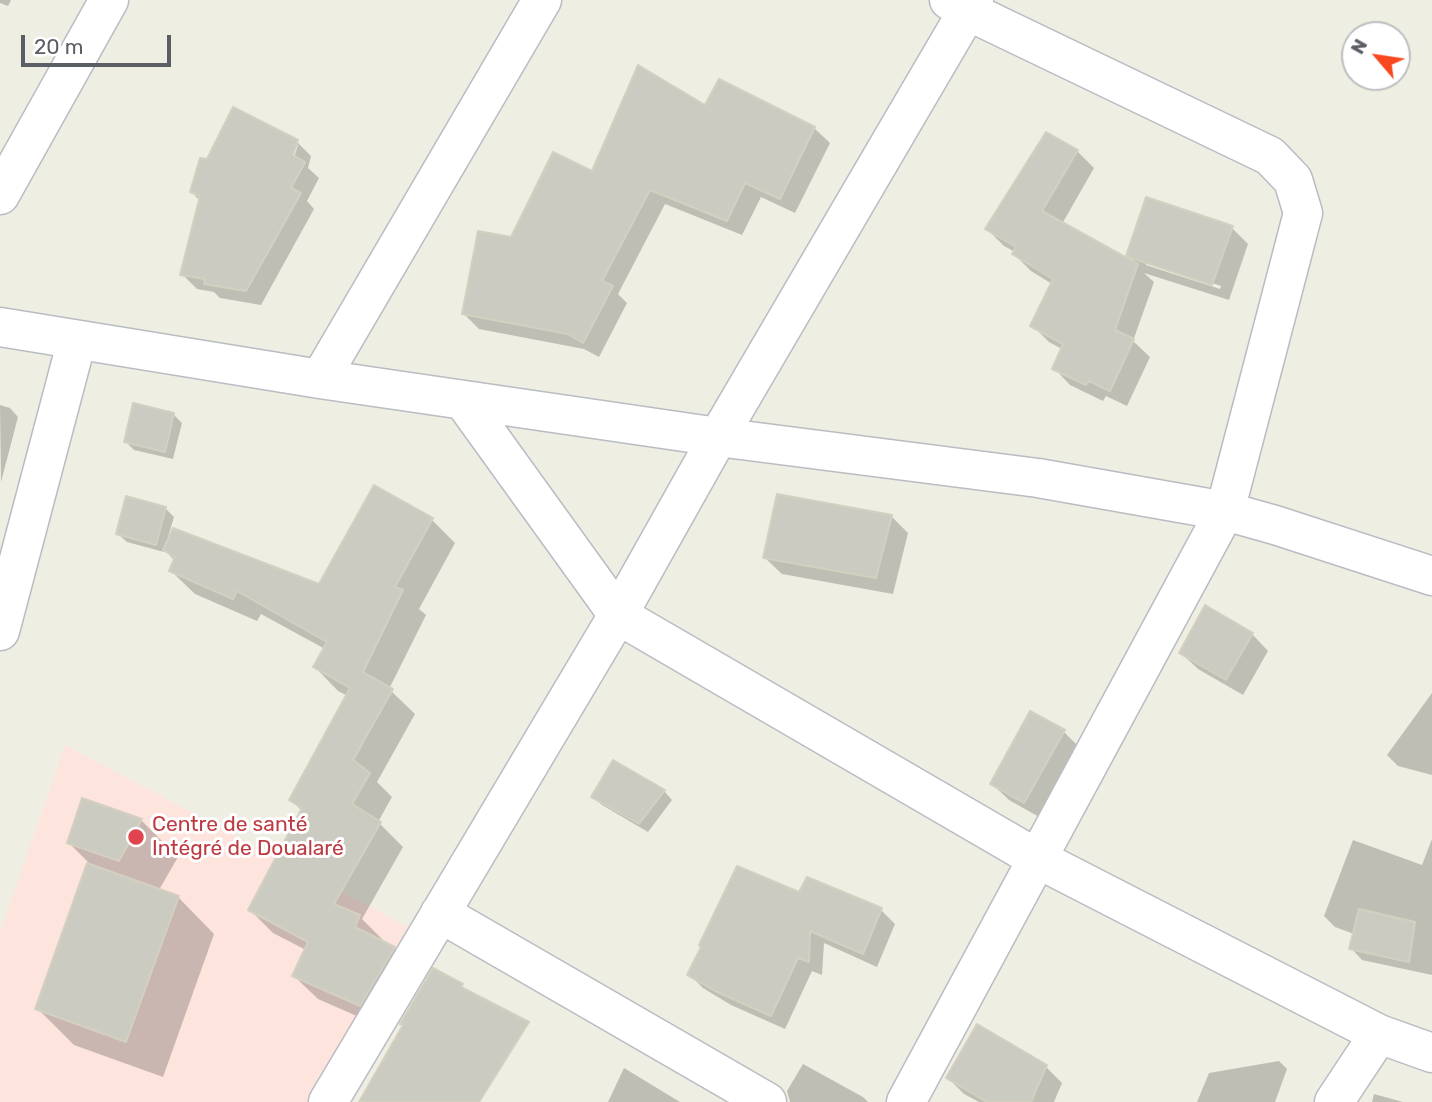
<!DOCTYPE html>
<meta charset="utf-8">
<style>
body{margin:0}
#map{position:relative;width:1432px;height:1102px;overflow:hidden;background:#efeee3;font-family:Rubik,sans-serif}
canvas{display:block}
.north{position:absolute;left:1341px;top:21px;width:70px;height:70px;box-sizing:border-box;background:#fff;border:2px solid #bdbfc1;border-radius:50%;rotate:299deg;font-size:19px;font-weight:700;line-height:28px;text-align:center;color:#5b5e65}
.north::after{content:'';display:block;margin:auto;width:24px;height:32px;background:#f84820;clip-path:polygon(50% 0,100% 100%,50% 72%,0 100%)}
.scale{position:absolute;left:21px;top:35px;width:150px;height:32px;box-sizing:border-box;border:4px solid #5b5e65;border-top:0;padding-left:9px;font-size:21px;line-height:24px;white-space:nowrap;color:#5b5e65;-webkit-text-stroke:5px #fff;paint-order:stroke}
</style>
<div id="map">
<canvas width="1432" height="1102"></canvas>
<div class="north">N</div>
<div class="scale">20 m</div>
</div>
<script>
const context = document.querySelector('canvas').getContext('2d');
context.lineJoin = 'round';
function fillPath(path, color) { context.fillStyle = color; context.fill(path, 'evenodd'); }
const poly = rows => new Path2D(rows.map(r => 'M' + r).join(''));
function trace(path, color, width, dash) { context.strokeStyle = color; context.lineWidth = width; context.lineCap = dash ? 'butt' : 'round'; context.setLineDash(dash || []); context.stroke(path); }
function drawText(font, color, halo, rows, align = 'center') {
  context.font = font + ' Rubik,sans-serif'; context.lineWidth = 6; context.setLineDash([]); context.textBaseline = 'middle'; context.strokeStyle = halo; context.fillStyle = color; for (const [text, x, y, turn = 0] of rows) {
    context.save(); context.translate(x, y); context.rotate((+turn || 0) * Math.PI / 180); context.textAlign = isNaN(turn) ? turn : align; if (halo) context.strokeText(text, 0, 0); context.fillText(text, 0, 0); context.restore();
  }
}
fillPath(poly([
 [65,745,412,929,311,1102,0,1102,0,933]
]), '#fde4dd');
fillPath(poly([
 [0,0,11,0,8,6,0,3],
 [706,107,814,128,830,143,795,213,761,197,742,235,665,204,618,294,627,303,599,357,584,349,479,329,464,314,512,239,593,174],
 [1046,134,1077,151,1094,168,1062,224,1136,263,1128,256,1232,228,1248,244,1229,300,1144,273,1154,282,1133,341,1150,357,1127,406,1106,396,1103,401,1070,385,1054,368,1062,349,1049,342,1032,325,1052,284,1031,271,1014,254,1015,252,1004,246,987,229],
 [1146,261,1221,286,1220,289,1146,265],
 [297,142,311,156,308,168,319,178,307,201,314,209,261,305,220,298,214,292,197,289,182,274,200,201,192,192,208,162],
 [294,145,298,145,292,164,289,163],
 [0,405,10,408,18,417,1,482],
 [173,414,182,423,173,459,134,450,125,441],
 [166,509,174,517,168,537,320,586,432,520,455,543,419,609,426,615,389,689,415,714,377,782,392,797,378,822,403,847,362,919,383,940,382,942,394,948,417,972,384,1028,318,999,294,976,306,950,273,933,250,910,302,811,291,800,348,696,338,691,315,667,325,649,261,614,257,621,195,594,171,571,175,561,165,550,164,552,127,542,118,534],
 [891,516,908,533,893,594,782,574,765,558],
 [1252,634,1268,651,1243,695,1198,669,1181,653],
 [1432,693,1432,775,1398,766,1387,755],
 [1063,731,1080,748,1041,818,1009,800,992,784],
 [664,791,672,800,648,832,602,805,593,797],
 [84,800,141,820,178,857,159,890,178,897,214,934,163,1077,74,1045,37,1008,89,863,69,843],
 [1432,839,1432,975,1362,960,1351,948,1354,934,1335,927,1324,916,1353,840,1422,865],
 [799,894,881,910,895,924,877,967,824,943,822,975,812,971,785,1029,731,1005,703,988,689,974],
 [1279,1061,1287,1069,1275,1102,1197,1102,1209,1073],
 [803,1064,863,1097,868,1102,790,1102,787,1091],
 [1046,1067,1062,1083,1054,1102,979,1102,964,1094,948,1078],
 [624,1068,680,1102,608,1102],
 [1374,1094,1403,1102,1372,1102]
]), '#0003');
const building = poly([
 [638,65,705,105,719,79,815,127,780,199,745,183,727,221,650,190,602,281,613,286,583,343,568,334,462,314,478,231,511,237,553,152,592,171,638,65],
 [233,107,298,140,293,155,305,162,291,188,301,193,246,291,204,284,205,279,180,275,200,196,190,192,200,158,207,159,233,107],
 [1046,132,1078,150,1042,211,1138,264,1115,330,1134,339,1110,391,1089,381,1086,385,1052,369,1063,344,1030,326,1053,279,1012,254,1016,247,985,229,1046,132],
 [1146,197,1233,226,1212,285,1126,256,1146,197],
 [133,403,174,413,165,452,124,442,133,403],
 [374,485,433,518,395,587,403,590,363,672,393,689,353,760,370,773,352,804,381,822,334,904,360,915,355,927,395,947,360,1006,292,976,308,942,248,910,302,808,289,800,350,688,313,667,327,642,237,591,233,599,169,571,175,557,163,550,173,528,319,584,374,485],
 [777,494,892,515,876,578,763,558,777,494],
 [126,496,166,507,156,545,116,534,126,496],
 [1205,605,1253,633,1226,680,1179,653,1205,605],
 [1030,711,1065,730,1024,803,990,784,1030,711],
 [613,760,665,790,639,824,591,797,613,760],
 [82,798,142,819,119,861,67,843,82,798],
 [87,863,179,896,126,1042,35,1009,87,863],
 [737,866,799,892,807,877,882,908,863,954,810,931,809,962,798,958,771,1016,715,991,687,975,701,947,699,945,737,866],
 [1359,909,1415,922,1409,962,1349,949,1359,909],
 [433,968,463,984,461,987,529,1022,479,1102,359,1102,403,1025,400,1024,433,968],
 [977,1024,1047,1065,1031,1102,987,1102,946,1078,977,1024]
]);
fillPath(building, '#cccbc2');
trace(building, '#d4d0c0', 2);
const minor = poly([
 [0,195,109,0],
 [0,327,320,379,718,437,1038,478,1225,511,1275,525,1432,576],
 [320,379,542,0],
 [463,400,618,615,1036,858,1379,1034,1432,1053],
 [0,631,77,340],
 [440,913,767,1102],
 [328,1102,618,615,718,437,974,0],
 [906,1102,1225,511,1303,213,1293,180,1270,156,968,11,949,0],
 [1334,1102,1379,1034]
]);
trace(minor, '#babcc3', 41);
trace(minor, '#fff', 38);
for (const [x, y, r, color] of [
 [136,837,9,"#e0444e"]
]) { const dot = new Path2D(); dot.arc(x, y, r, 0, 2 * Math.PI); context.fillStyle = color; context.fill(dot); trace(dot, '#fff', 2.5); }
drawText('21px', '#be3a42', '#fff', [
 ["Centre de santé",152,825],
 ["Intégré de Doualaré",152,849]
], 'left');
</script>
